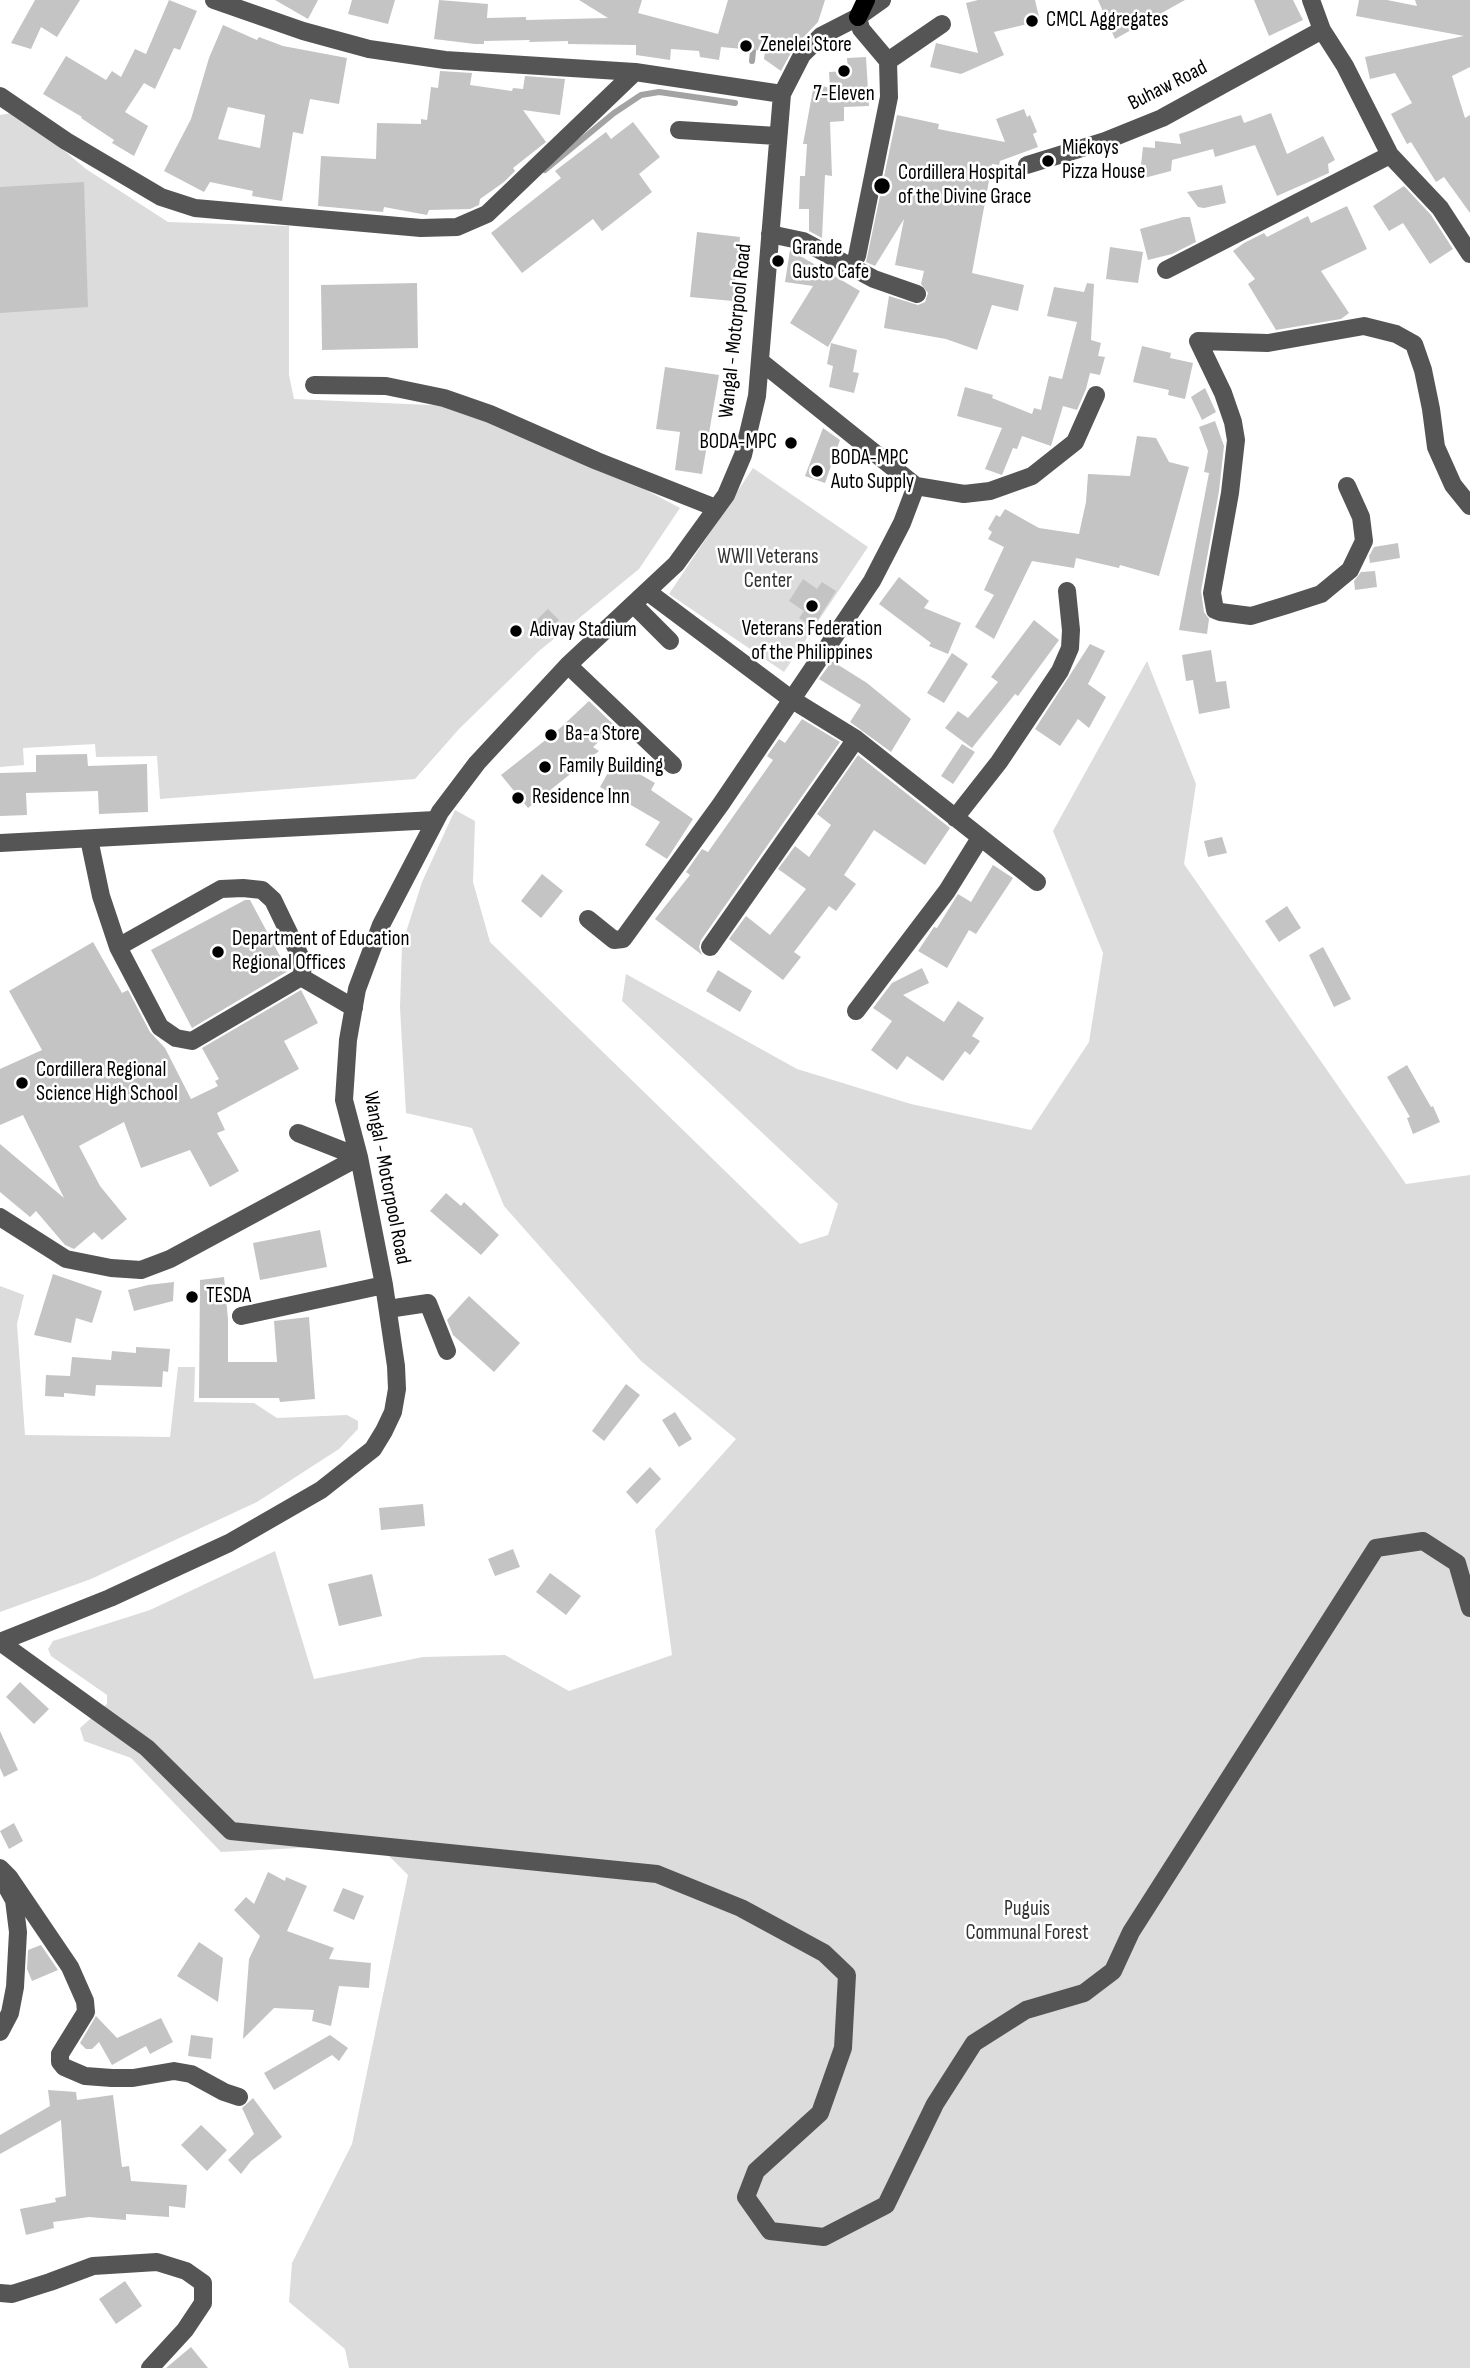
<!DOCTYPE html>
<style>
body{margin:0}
canvas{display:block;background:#fff}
</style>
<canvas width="1470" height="2368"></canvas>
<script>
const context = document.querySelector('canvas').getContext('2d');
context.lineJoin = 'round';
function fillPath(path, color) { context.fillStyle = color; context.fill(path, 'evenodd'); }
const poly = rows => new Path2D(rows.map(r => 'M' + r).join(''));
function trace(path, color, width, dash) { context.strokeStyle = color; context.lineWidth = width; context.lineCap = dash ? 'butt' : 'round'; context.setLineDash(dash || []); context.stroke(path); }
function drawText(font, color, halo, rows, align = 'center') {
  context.font = font + ' "Sofia Sans Condensed",sans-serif'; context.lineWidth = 5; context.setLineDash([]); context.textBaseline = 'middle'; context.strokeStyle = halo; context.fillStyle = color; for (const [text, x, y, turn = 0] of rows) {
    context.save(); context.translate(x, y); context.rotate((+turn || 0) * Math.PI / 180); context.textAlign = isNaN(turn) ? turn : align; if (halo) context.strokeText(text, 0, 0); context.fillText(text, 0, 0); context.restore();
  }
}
fillPath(poly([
 [18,112,86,169,168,222,289,226,289,375,294,399,452,406,572,451,680,508,639,569,539,651,459,729,415,779,160,799,157,756,96,757,95,744,23,748,24,765,0,767,0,115],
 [753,468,868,547,784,672,669,594],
 [1147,661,1196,784,1184,864,1406,1184,1470,1175,1470,2368,349,2368,345,2349,289,2302,292,2263,352,2144,408,1875,377,1844,221,1852,131,1758,84,1741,80,1728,107,1704,107,1695,51,1656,48,1649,53,1641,150,1610,275,1551,314,1679,423,1657,505,1655,569,1691,672,1655,655,1530,736,1439,641,1361,504,1206,472,1128,406,1113,400,1008,402,945,422,882,455,810,475,821,473,882,490,942,800,1244,828,1235,838,1204,622,1001,626,974,797,1069,911,1104,1031,1130,1089,1042,1103,953,1053,831],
 [0,1286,24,1295,17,1324,25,1435,170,1437,178,1367,195,1367,194,1402,254,1403,277,1418,347,1415,358,1421,358,1429,339,1449,257,1502,91,1579,0,1612]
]), '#dcdcdc');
trace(poly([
 [752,61,754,42],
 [545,170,614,113,641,95,659,92,735,103]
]), '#a3a3a3', 6);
fillPath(poly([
 [35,0,80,0,57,37,41,27,31,49,11,43],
 [169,0,197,11,180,50,174,48,155,89,144,83,125,112,148,126,134,156,112,143,114,140,81,118,82,117,43,94,66,56,106,80,112,71,121,77,135,49,146,54],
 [275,0,318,0,308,19],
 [352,0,395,0,388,24,348,14],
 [439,0,488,4,487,18,526,17,526,20,608,18,579,0,642,0,638,13,718,34,728,0,825,0,818,22,794,47,781,71,764,59,765,51,721,47,719,60,700,57,699,51,671,49,670,60,636,55,636,45,568,44,568,41,529,42,530,40,484,41,484,44,475,44,434,39],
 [978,0,1035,0,1040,21,994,32,1004,55,961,74,930,67,936,43,978,53,966,3],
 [1098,0,1185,0,1115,39],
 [1254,0,1293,0,1303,20,1269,36],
 [1359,0,1387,0,1417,6,1415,0,1470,0,1470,67,1452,76,1465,118,1470,115,1470,213,1444,177,1436,182,1411,142,1407,144,1391,114,1412,103,1395,73,1370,79,1365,57,1464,36,1356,16],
 [223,25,257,40,259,37,283,46,347,58,339,104,310,99,303,134,293,132,282,201,252,196,253,191,210,182,204,192,164,171,191,119,209,58],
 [228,107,265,115,260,148,218,139],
 [866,57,869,106,844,107,844,121,830,122,832,176,825,175,822,238,809,231,809,209,799,209,800,176,805,176,807,144,803,144,814,84,830,88,829,72,848,71,847,58],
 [440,71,472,73,470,85,512,91,513,88,523,89,525,76,565,79,560,115,523,110,546,142,513,168,515,171,504,182,480,199,479,205,470,209,429,210,427,215,384,207,383,212,318,206,321,156,376,159,377,123,421,124,421,119,427,120,431,87,438,88],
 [1024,109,1027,117,1030,115,1037,132,1033,134,1038,147,1000,161,999,165,992,164,972,273,1024,285,1018,311,992,305,977,350,946,339,884,328,889,296,918,305,925,302,928,293,921,284,924,271,895,265,904,219,875,266,866,262,897,115,939,124,938,129,1005,142,996,119],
 [1271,113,1287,154,1323,136,1335,160,1328,164,1329,173,1277,196,1255,145,1215,157,1213,149,1172,160,1171,171,1144,178,1146,165,1141,165,1143,147,1155,148,1155,141,1181,144,1179,134,1241,115,1244,123],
 [633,122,660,157,639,174,652,192,602,231,593,219,522,273,491,233,561,178,555,171,606,132,611,139],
 [84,182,88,307,0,313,0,187],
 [1222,185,1226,203,1204,208,1198,207,1187,192],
 [1404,186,1431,215,1453,249,1430,264,1403,223,1389,231,1373,206],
 [1347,206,1367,249,1321,271,1349,313,1341,319,1276,330,1248,284,1255,279,1233,251,1244,243,1264,233,1267,237,1308,216,1311,223],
 [1183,217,1190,217,1196,242,1172,254,1148,260,1140,229],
 [697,232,740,237,733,301,690,297],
 [1110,247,1143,252,1138,283,1106,279],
 [790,250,860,291,828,347,790,323,813,286,785,282],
 [417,283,418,348,322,350,321,285],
 [1087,283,1094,284,1091,340,1101,343,1098,356,1105,357,1100,375,1090,373,1086,389,1077,410,1063,406,1051,446,1022,436,1017,449,1013,448,1002,475,985,469,1002,428,957,416,965,387,993,395,992,398,1032,414,1034,408,1041,410,1049,376,1062,379,1077,322,1047,316,1054,287,1084,292],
 [831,343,857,350,853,372,859,373,854,393,829,387,833,366,827,364],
 [1142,346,1171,353,1170,358,1193,363,1185,399,1168,395,1169,390,1133,382],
 [665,367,719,375,702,474,675,470,680,432,656,429],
 [1205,388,1216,412,1202,420,1191,397],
 [1215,421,1224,446,1219,491,1201,591,1204,612,1209,619,1207,634,1179,630,1209,473,1204,472,1208,451,1199,427],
 [823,428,840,440,825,483,805,476],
 [1137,436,1156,438,1169,462,1189,467,1159,576,1120,565,1119,568,1076,558,1074,568,1032,561,994,639,975,627,994,595,984,590,1004,547,988,539,992,532,988,529,996,515,1000,517,1005,509,1039,528,1079,534,1086,502,1088,474,1130,476],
 [1398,543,1400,558,1370,563,1369,556,1374,547],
 [1375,571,1377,587,1355,590,1354,581,1361,572],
 [899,577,929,601,924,608,961,623,948,654,929,646,931,643,879,604],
 [803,579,817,589,822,582,836,591,813,627,799,618,804,611,789,601],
 [548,609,559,620,538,639,528,628],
 [1034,620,1059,640,1018,696,1015,694,972,748,945,728,958,711,968,718,998,682,991,677],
 [1090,644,1105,651,1088,684,1106,697,1089,728,1078,719,1060,746,1035,729],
 [1211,650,1216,682,1226,681,1230,708,1199,714,1193,680,1186,681,1182,655],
 [952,653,968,664,944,703,927,693],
 [832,661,867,683,911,719,891,752,850,722,861,705,819,679],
 [589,701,615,726,593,747,599,751,528,808,501,775,557,731],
 [802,719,840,742,701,940,699,947,702,955,655,919,690,875,686,872,702,849,708,852,773,760,767,756,779,739,785,743],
 [962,744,975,752,953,784,941,776],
 [87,754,88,766,147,764,148,812,99,814,98,791,26,793,27,815,0,816,0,773,36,772,36,755],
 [858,755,950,828,925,865,874,830,844,875,856,884,836,911,829,906,794,952,801,957,783,980,729,939,746,916,770,935,806,889,778,869,795,846,809,857,831,825,817,814],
 [615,760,655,783,651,790,693,819,667,859,645,845,660,822,600,787],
 [1222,837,1227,853,1208,857,1204,841],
 [993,865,1013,878,976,934,969,930,947,968,918,951,934,927,937,928,958,894,971,902],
 [542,874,563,891,541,918,521,901],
 [245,900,250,900,288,971,192,1028,151,950],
 [1287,906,1301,928,1279,942,1265,921],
 [93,942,122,993,128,990,150,1032,165,1048,191,1099,218,1086,215,1081,219,1079,202,1048,301,990,318,1023,284,1041,299,1069,217,1113,225,1130,217,1133,239,1171,210,1187,190,1150,141,1168,124,1122,79,1146,100,1186,127,1219,102,1240,94,1232,74,1249,65,1245,36,1211,30,1217,0,1192,0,1144,64,1198,23,1115,0,1125,0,1069,42,1050,9,991],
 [1323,947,1351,999,1334,1007,1309,955],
 [922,968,929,983,903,995,944,1022,958,1001,984,1018,972,1036,980,1041,970,1055,965,1051,943,1081,907,1056,897,1070,871,1050,892,1021,873,1008,892,983],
 [718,970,752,991,740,1012,706,991],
 [1407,1065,1431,1107,1433,1106,1440,1122,1413,1134,1407,1118,1410,1117,1387,1077],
 [446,1193,461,1206,464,1202,499,1235,481,1255,430,1211],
 [320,1230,327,1267,260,1280,253,1243],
 [53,1274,102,1291,92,1323,76,1318,71,1343,34,1335],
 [224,1277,228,1319,228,1362,277,1362,274,1321,309,1317,315,1399,280,1402,279,1398,199,1398,200,1280],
 [174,1282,173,1301,134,1311,128,1290,148,1285],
 [469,1296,520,1343,494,1372,453,1335,447,1320],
 [136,1347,170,1349,168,1372,163,1371,162,1387,96,1385,95,1396,64,1393,64,1397,45,1396,46,1375,70,1376,72,1357,111,1360,112,1351,136,1353],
 [626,1384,640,1395,604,1441,592,1431],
 [675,1412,692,1439,679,1447,662,1420],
 [650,1467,661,1479,637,1504,626,1492],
 [423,1504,425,1526,381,1530,379,1508],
 [513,1549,520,1567,495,1576,488,1559],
 [550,1573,581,1596,566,1615,536,1592],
 [372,1574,382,1616,339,1626,328,1584],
 [20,1682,49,1709,34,1724,6,1697],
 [0,1731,18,1770,4,1777,0,1768],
 [14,1823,23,1841,9,1849,0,1831],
 [268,1872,285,1881,286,1877,307,1886,287,1931,334,1948,329,1959,371,1963,369,1988,339,1986,331,2026,312,2021,314,2010,274,2008,243,2039,249,1959,260,1936,234,1910,246,1897,254,1904],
 [343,1888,364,1896,354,1920,333,1911],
 [199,1942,223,1958,218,2002,177,1976],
 [41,1945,58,1970,32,1981,27,1969,28,1950],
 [96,2016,117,2038,161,2018,173,2042,150,2054,146,2046,112,2065,99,2042,92,2049,86,2049,80,2043],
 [191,2035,213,2038,211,2059,188,2056],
 [330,2035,348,2048,339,2061,332,2055,274,2090,264,2073],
 [48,2090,76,2092,77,2100,113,2095,122,2167,129,2166,131,2181,187,2185,185,2208,169,2206,169,2217,126,2214,126,2220,89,2217,53,2222,54,2228,26,2235,20,2209,56,2202,55,2198,66,2196,61,2120,0,2154,0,2135,50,2106],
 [253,2098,282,2137,251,2161,241,2174,228,2160,254,2134,242,2108],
 [201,2125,227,2150,207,2171,181,2145],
 [125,2281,142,2306,116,2324,99,2299],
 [191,2347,208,2368,166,2368]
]), '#c4c4c4');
trace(poly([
 [214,0,303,31,369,49,445,60,635,72,782,94],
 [1311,0,1322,30,1345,66,1390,155,1440,208,1470,254],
 [888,61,942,24],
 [0,96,66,141,161,197,195,208,421,228,457,227,487,214,635,72],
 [679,130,777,136],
 [1027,165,1105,141,1162,118,1322,30],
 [770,234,803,241,874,279,917,294],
 [857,256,889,97,888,61,861,29,858,17],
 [1166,270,1390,155],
 [760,361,916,486],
 [314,385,386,386,444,398,490,414,597,461,716,508],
 [1347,486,1361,517,1364,541,1350,570,1321,594,1287,605,1251,616,1220,612,1215,610,1212,593,1230,493,1236,440,1233,422,1223,393,1198,341,1268,343,1364,326,1396,334,1414,344,1423,370,1431,409,1436,447,1453,485,1470,506],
 [648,592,791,699,856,739,1037,882],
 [634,605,670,641],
 [568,665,673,765],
 [955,818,999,762,1060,671,1070,648,1071,630,1067,591],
 [89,839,101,896,118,947,160,1027,176,1038,192,1041,301,977,303,967,301,958,273,900,262,890,243,888,221,889,118,947],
 [0,843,435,820],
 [588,919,614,940,623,939,721,804,872,581,902,523,916,486,964,494,990,491,1032,476,1075,442,1096,395],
 [710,947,856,739],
 [301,977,354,1008],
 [856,1011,947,891,980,838],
 [298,1133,359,1157],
 [0,1217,66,1259,111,1268,141,1270,170,1259,359,1157],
 [388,1309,428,1303,447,1351],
 [241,1316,384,1285],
 [0,1642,147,1748,231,1831,657,1874,741,1908,824,1953,847,1975,843,2048,820,2113,756,2171,746,2197,770,2231,824,2237,886,2205,935,2104,974,2043,1026,2010,1084,1993,1113,1971,1131,1932,1376,1548,1423,1541,1457,1563,1470,1608],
 [0,1642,110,1598,229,1543,321,1490,373,1449,384,1431,393,1412,397,1389,396,1366,384,1285,359,1157,344,1100,348,1040,357,989,381,925,440,812,477,763,568,665,676,564,726,495,743,455,757,396,782,94,802,55,821,36,858,17,882,0],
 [0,1868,9,1877,70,1967,85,2001,86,2012,60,2054,60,2062,64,2067,85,2076,112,2078,133,2078,174,2071,191,2074,224,2092,239,2097],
 [0,2032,10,2013,15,1987,18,1932,14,1900,5,1884],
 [0,2293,12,2294,50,2282,93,2266,157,2262,186,2271,203,2283,203,2303,185,2330,150,2368]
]), '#555', 18);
trace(poly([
 [858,17,866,0]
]), '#000', 18);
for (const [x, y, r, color] of [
 [1032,21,7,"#000"],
 [746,46,7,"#000"],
 [844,71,7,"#000"],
 [1048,161,7,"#000"],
 [882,186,9,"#000"],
 [778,261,7,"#000"],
 [791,443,7,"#000"],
 [817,471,7,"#000"],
 [812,606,7,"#000"],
 [516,631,7,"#000"],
 [551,735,7,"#000"],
 [545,767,7,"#000"],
 [518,798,7,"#000"],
 [218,952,7,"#000"],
 [22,1083,7,"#000"],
 [192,1297,7,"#000"]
]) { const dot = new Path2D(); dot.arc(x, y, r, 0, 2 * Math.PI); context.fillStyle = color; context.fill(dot); trace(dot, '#fff', 2.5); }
drawText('21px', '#000', '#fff', [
 ["CMCL Aggregates",1046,21],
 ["Zenelei Store",760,46],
 ["7-Eleven",844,95,"center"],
 ["Miekoys",1062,149],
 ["Pizza House",1062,173],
 ["Cordillera Hospital",898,174],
 ["of the Divine Grace",898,198],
 ["Grande",792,249],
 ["Gusto Cafe",792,273],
 ["BODA-MPC",777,443,"right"],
 ["BODA-MPC",831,459],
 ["Auto Supply",831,483],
 ["Veterans Federation",812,630,"center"],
 ["of the Philippines",812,654,"center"],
 ["Adivay Stadium",530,631],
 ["Ba-a Store",565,735],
 ["Family Building",559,767],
 ["Residence Inn",532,798],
 ["Department of Education",232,940],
 ["Regional Offices",232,964],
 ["Cordillera Regional",36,1071],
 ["Science High School",36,1095],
 ["TESDA",206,1297]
], 'left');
drawText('21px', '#000', '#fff', [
 ["Buhaw Road",1168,86,-27],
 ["Wangal - Motorpool Road",736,331,-84],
 ["Wangal - Motorpool Road",386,1178,79]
]);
drawText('21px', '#333', '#fff', [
 ["WWII Veterans",768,558],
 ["Center",768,582],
 ["Puguis",1027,1910],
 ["Communal Forest",1027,1934]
]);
</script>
